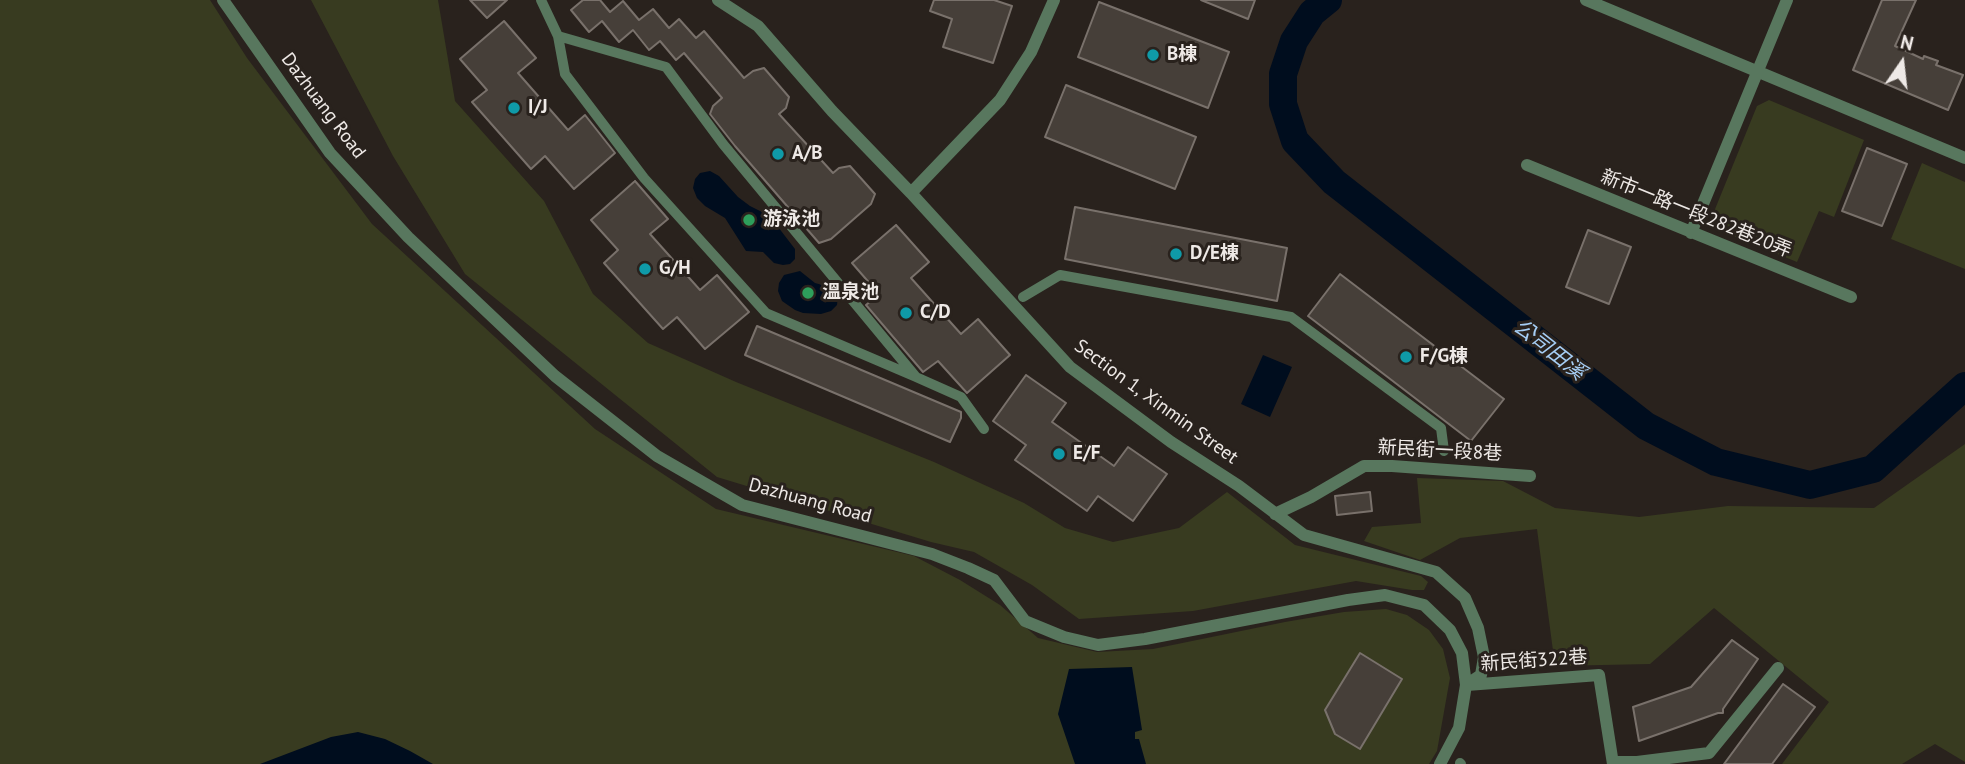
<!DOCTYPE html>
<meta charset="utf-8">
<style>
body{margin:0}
#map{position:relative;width:1965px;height:764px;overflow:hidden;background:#29221d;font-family:"PT Sans",sans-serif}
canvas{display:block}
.north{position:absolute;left:1867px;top:28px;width:70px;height:70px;-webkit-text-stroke:5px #29221d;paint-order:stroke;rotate:14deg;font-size:19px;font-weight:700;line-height:28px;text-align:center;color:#eee9e6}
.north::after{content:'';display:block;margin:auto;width:24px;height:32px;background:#eee9e6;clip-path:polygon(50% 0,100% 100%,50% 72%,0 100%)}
</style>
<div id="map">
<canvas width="1965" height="764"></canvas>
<div class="north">N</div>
</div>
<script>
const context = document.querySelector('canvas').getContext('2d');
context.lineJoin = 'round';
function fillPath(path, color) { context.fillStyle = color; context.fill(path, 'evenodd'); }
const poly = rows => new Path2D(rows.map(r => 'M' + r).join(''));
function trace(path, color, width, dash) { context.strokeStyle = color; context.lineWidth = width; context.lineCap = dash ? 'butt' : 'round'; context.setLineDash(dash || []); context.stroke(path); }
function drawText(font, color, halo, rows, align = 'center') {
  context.font = font + ' "PT Sans","Noto Sans TC",sans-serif'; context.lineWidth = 6; context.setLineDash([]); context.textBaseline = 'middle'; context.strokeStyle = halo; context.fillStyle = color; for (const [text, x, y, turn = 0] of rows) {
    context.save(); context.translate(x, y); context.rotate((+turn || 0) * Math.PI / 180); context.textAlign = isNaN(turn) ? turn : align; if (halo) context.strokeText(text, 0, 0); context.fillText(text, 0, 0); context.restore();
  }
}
fillPath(poly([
 [0,0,210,0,247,58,372,224,595,429,716,509,914,556,960,580,1000,605,1038,638,1097,652,1153,649,1285,622,1344,612,1386,609,1407,615,1429,630,1443,649,1450,678,1437,751,1429,764,0,764],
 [311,0,438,0,455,101,544,201,593,294,648,343,736,382,934,462,1024,503,1065,528,1113,542,1179,528,1227,492,1295,545,1421,576,1428,582,1424,590,1412,590,1356,581,1193,611,1079,619,1032,585,974,552,931,542,717,477,465,274,393,156],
 [1769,100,1864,140,1834,217,1819,211,1797,262,1716,229,1711,219,1757,106],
 [1922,163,1965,182,1965,269,1891,239],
 [1965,444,1965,762,1935,744,1902,764,1782,764,1829,702,1714,608,1650,664,1555,666,1537,529,1460,538,1420,560,1364,541,1372,527,1421,523,1417,478,1503,481,1555,508,1639,517,1728,506,1874,508]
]), '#383b20');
fillPath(poly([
 [710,171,719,176,738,197,750,206,764,213,775,223,795,249,795,259,790,264,783,265,774,263,763,252,746,251,725,218,705,206,697,198,693,188,695,179,700,173],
 [800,271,815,283,833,288,838,295,837,305,831,311,821,314,803,313,795,310,782,301,778,291,779,283,784,275],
 [1263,355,1292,367,1270,417,1241,404],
 [1132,667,1142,730,1135,732,1135,739,1139,739,1146,764,1075,764,1058,714,1069,669],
 [358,732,385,739,410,751,433,764,260,764,331,737]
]), '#000d1e');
trace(poly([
 [1328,0,1312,13,1294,41,1283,74,1283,104,1295,141,1334,182,1646,426,1716,462,1810,485,1873,469,1965,386]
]), '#000d1e', 28);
const building = poly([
 [470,0,507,0,487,18,470,0],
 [583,0,600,0,610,12,623,1,639,20,653,9,669,28,679,19,696,38,704,31,744,78,753,71,764,68,789,97,786,108,779,114,833,173,839,168,850,166,875,194,871,204,831,239,819,243,735,146,710,114,713,106,722,98,684,53,676,60,660,41,649,50,633,30,619,42,602,21,589,32,571,10,583,0],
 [934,0,994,0,1012,6,993,63,943,47,952,19,930,11,934,0],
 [1201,0,1255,0,1248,19,1201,0],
 [1882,0,1916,0,1895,46,1923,59,1924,56,1938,61,1936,65,1963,75,1948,110,1853,70,1882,0],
 [1099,2,1229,52,1208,108,1078,57,1099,2],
 [504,21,536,58,518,73,568,130,585,115,615,153,574,189,545,156,531,169,472,102,487,90,460,59,504,21],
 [1066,85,1196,137,1175,189,1045,137,1066,85],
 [1867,148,1907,164,1882,226,1842,211,1867,148],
 [635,181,668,219,650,234,700,290,717,275,749,312,705,349,677,317,663,329,604,263,618,250,591,220,635,181],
 [1075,207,1287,248,1277,301,1065,259,1075,207],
 [896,225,929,262,911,278,961,334,978,319,1010,355,967,393,938,361,923,372,866,305,879,294,852,263,896,225],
 [1588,230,1631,247,1609,304,1566,287,1588,230],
 [1340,274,1504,399,1471,441,1308,316,1340,274],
 [757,326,961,412,961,418,950,442,745,355,757,326],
 [1026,375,1066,403,1052,422,1114,466,1128,447,1167,474,1133,521,1098,496,1087,511,1015,460,1026,445,993,421,1026,375],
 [1370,492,1372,511,1337,515,1335,496,1370,492],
 [1732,640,1758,659,1723,709,1723,713,1718,713,1639,741,1633,707,1691,687,1732,640],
 [1360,653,1402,679,1360,749,1335,734,1325,710,1360,653],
 [1783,684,1815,707,1772,764,1724,764,1783,684]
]);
fillPath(building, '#463f39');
trace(building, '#79716b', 2);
trace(poly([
 [541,0,558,36,565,74,644,178,766,313,916,377,723,144,666,67,558,36],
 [1023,297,1060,275,1291,317,1441,428,1444,451],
 [916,377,961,397,984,429],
 [1460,763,1461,764]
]), '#58775e', 10);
trace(poly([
 [223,0,330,153,408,237,555,376,657,456,742,505,932,554,968,568,994,580,1025,621,1064,637,1098,645,1145,639,1348,600,1385,595,1424,605,1450,630,1462,653,1466,685,1459,728,1440,764],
 [718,0,758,26,832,111,911,193,1070,367,1171,442,1239,486,1304,535,1436,572,1465,598,1478,628,1484,657,1481,675,1466,685],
 [1586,0,1965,158],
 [1527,165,1851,297],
 [911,193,1000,100,1031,52,1054,0],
 [1691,233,1787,0],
 [1275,514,1311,497,1364,466,1392,466,1530,476],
 [1467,685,1599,675,1613,764],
 [1613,762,1637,762,1709,753,1778,668]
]), '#58775e', 12);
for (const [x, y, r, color] of [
 [1153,55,7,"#0f9aa8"],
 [514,108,7,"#0f9aa8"],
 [778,154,7,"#0f9aa8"],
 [749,220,7,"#2e9e5b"],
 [1176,254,7,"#0f9aa8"],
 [645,269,7,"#0f9aa8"],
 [808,293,7,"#2e9e5b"],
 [906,313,7,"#0f9aa8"],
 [1406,357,7,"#0f9aa8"],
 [1059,454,7,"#0f9aa8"]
]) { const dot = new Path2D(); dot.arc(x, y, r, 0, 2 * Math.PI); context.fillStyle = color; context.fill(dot); trace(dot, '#29221d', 2.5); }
drawText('bold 19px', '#eee9e6', '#29221d', [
 ["B棟",1167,55],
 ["I/J",528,108],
 ["A/B",792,154],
 ["游泳池",763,220],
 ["D/E棟",1190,254],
 ["G/H",659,269],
 ["溫泉池",822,293],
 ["C/D",920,313],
 ["F/G棟",1420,357],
 ["E/F",1073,454]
], 'left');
drawText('19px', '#eee9e6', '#29221d', [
 ["Dazhuang Road",323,106,53],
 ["新市一路一段282巷20弄",1696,214,22],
 ["Section 1, Xinmin Street",1156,402,36],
 ["新民街一段8巷",1440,451,3],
 ["Dazhuang Road",810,501,15],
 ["新民街322巷",1534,661,-4]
]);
drawText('italic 21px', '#a6cef5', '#29221d', [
 ["公司田溪",1549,350,38]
]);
</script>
